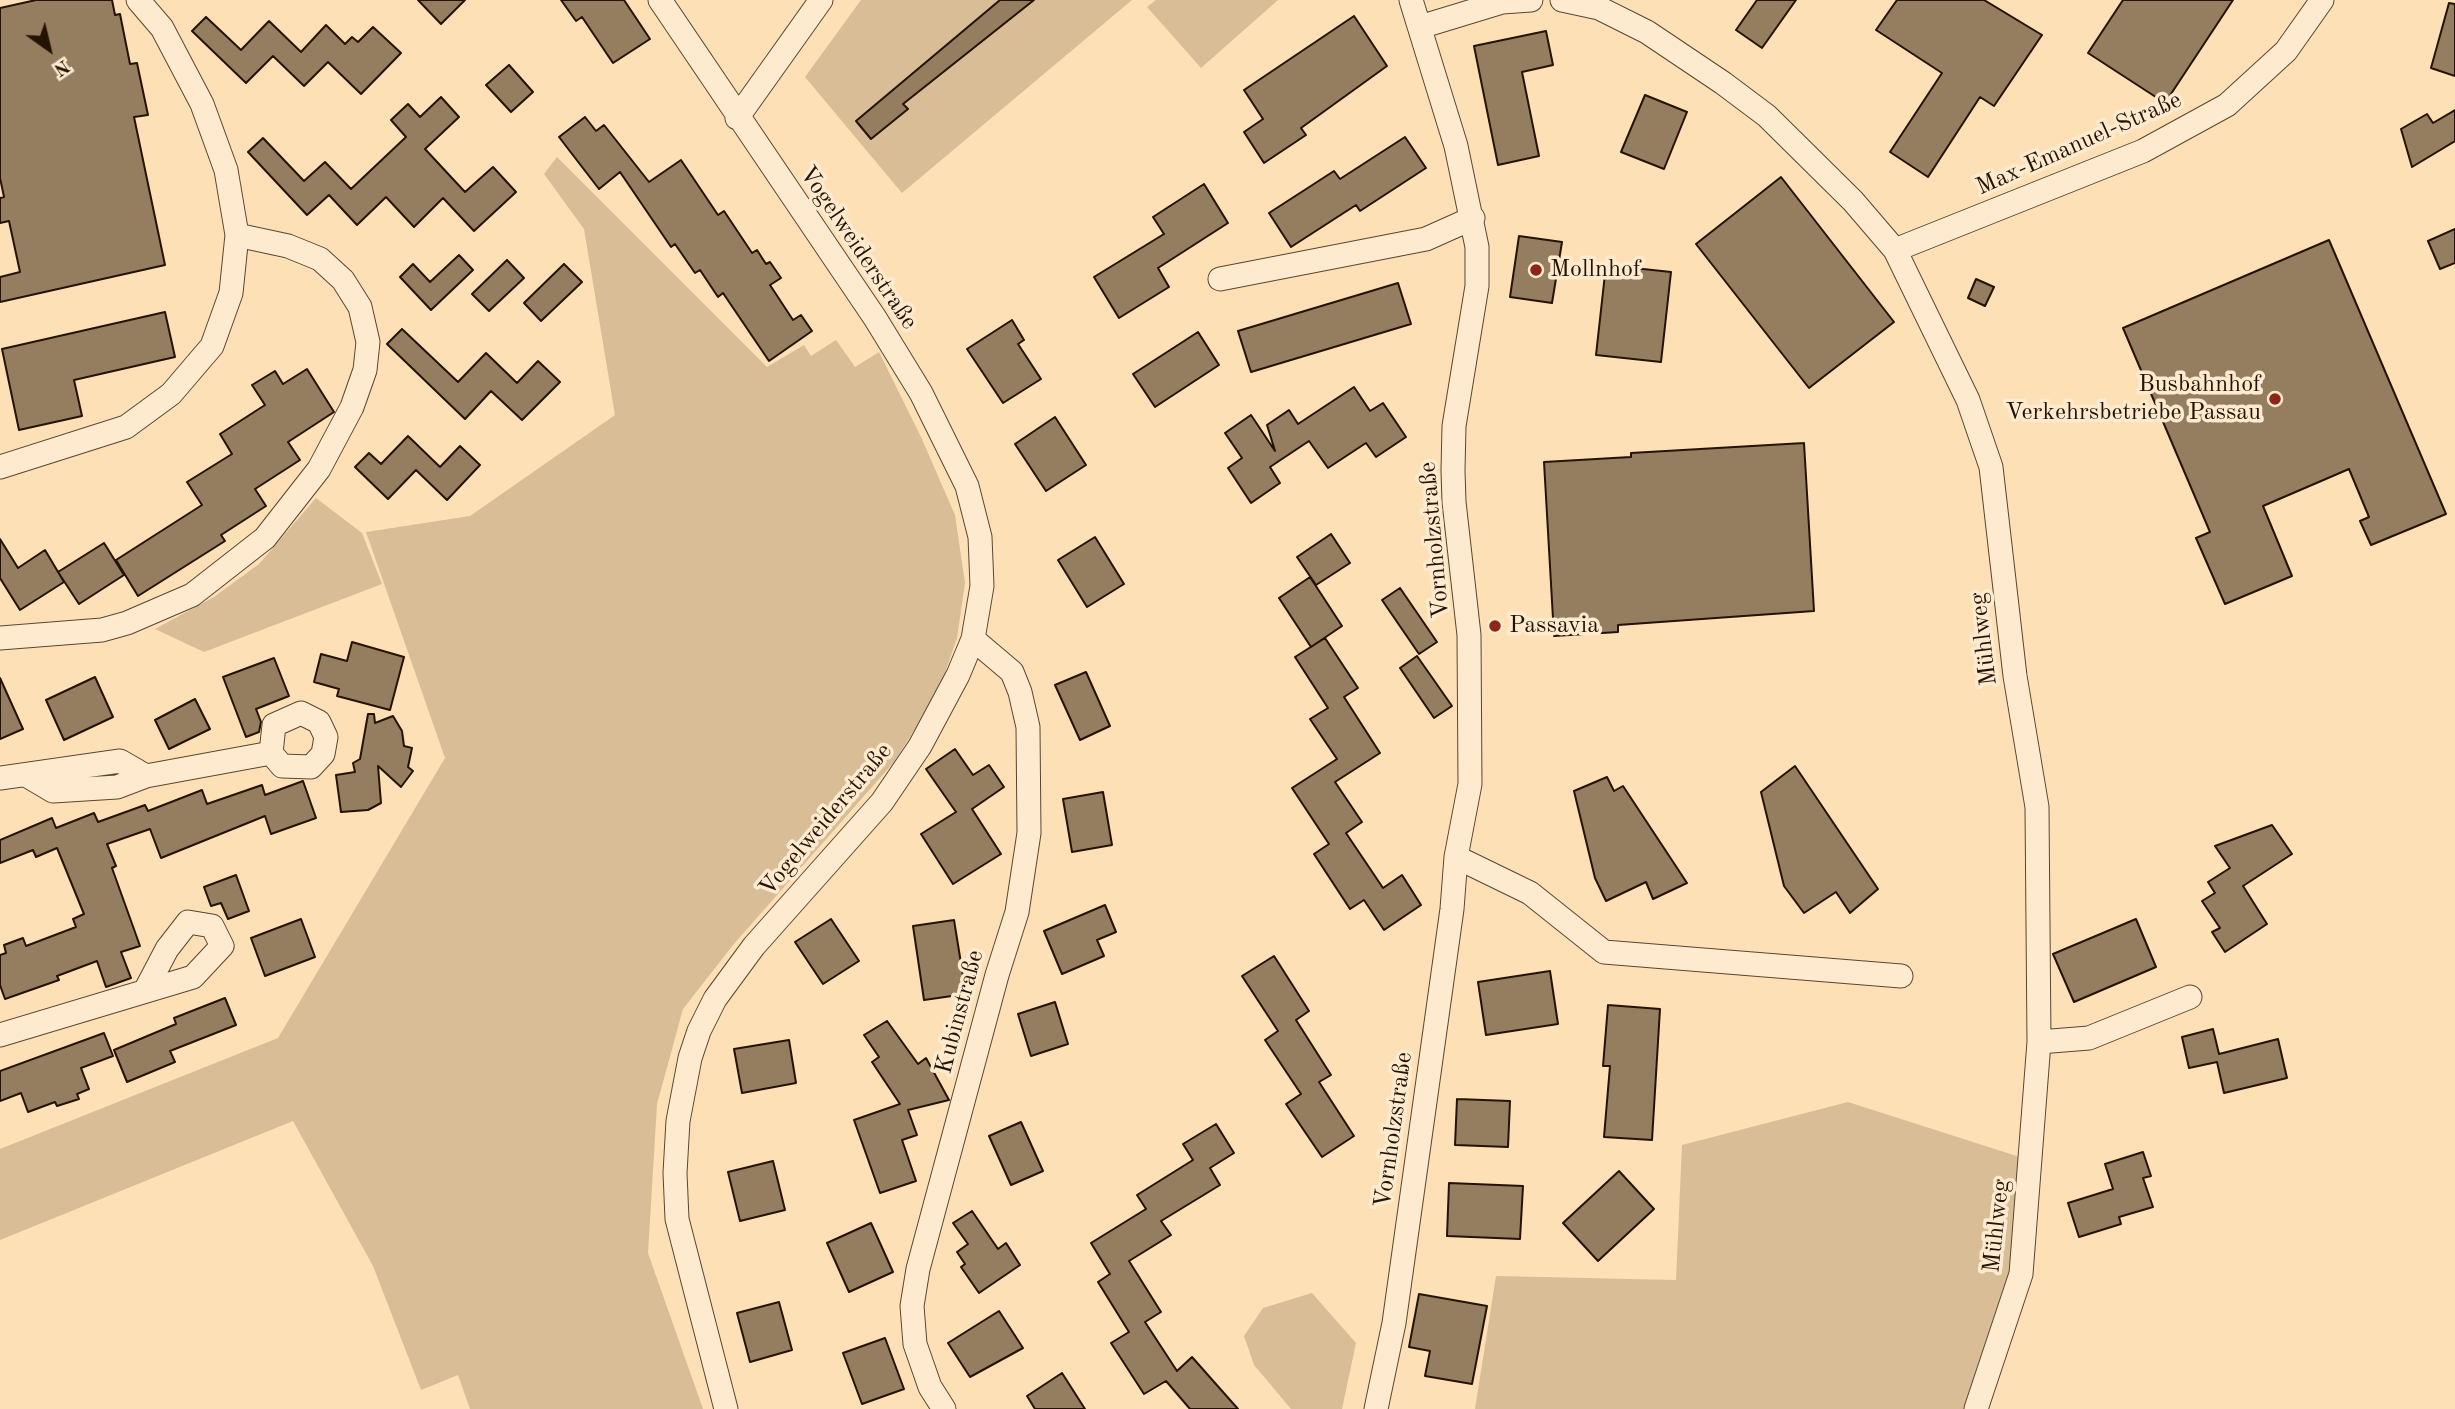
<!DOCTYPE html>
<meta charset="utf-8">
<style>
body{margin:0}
#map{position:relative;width:2455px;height:1409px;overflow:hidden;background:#fde0b5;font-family:"Old Standard TT",serif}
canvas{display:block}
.north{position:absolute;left:14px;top:14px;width:70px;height:70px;-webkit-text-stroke:5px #feebcf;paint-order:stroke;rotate:146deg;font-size:19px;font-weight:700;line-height:28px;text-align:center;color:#241203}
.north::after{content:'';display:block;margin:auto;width:24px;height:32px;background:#241203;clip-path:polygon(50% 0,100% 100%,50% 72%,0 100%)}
</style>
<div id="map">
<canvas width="2455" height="1409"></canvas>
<div class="north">N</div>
</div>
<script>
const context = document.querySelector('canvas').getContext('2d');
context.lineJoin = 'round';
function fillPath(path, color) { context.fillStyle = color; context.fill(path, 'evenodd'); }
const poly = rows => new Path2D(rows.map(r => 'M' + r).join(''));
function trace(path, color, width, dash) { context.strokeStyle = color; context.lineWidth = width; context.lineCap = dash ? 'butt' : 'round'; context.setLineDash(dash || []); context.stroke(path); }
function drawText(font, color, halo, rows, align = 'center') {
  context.font = font + ' "Old Standard TT",serif'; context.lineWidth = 7; context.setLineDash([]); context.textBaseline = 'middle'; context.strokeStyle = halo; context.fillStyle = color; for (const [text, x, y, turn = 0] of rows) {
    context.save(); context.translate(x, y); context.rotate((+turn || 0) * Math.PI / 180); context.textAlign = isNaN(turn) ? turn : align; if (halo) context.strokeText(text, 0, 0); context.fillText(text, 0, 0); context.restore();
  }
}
fillPath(poly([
 [861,0,1132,0,902,193,805,77],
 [1156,0,1278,0,1201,68,1147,7],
 [557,157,767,367,804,345,811,356,836,340,855,367,879,352,921,437,955,515,965,583,957,638,938,693,894,762,733,945,683,1009,657,1104,648,1253,703,1409,470,1409,458,1375,421,1390,373,1266,293,1121,0,1240,0,1149,278,1038,445,758,366,532,470,516,615,415,584,229,544,174],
 [316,498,362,533,382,584,204,652,155,629,214,597,259,564],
 [1848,1102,2026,1159,2020,1269,1977,1409,1475,1409,1496,1276,1676,1280,1682,1145],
 [1312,1293,1356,1343,1342,1409,1291,1409,1254,1365,1244,1336,1263,1308]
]), '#d8bd97');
const building = poly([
 [36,0,112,0,115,15,120,14,130,64,137,63,148,115,134,117,165,265,0,302,0,277,20,272,9,221,0,223,0,198,4,197,0,178,0,8,36,0],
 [418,0,465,0,441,24,418,0],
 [561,0,624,0,650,39,613,63,582,17,576,21,561,0],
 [1000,0,1034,0,903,104,908,109,871,139,856,121,1000,0],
 [1757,0,1796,0,1762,48,1736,30,1757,0],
 [1897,0,1984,0,2042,35,1994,106,1980,97,1928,177,1890,152,1942,73,1876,30,1897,0],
 [2123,0,2233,0,2165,103,2088,53,2123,0],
 [2449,3,2455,4,2455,76,2431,68,2449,3],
 [1354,16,1387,66,1301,128,1306,135,1264,163,1244,132,1263,119,1244,90,1354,16],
 [206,17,241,50,269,21,301,52,326,25,345,44,352,37,358,42,373,27,401,53,361,94,328,62,304,86,273,56,246,83,192,31,206,17],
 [1546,31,1553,65,1522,72,1539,156,1498,165,1474,46,1546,31],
 [509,65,533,92,511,112,486,85,509,65],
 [1645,95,1687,112,1664,169,1621,152,1645,95],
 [441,97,459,117,425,149,465,192,493,167,516,192,474,231,443,198,414,227,386,197,357,225,329,195,307,215,248,152,263,138,304,181,325,162,351,189,406,137,391,120,408,104,420,117,441,97],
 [2455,110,2455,141,2412,167,2401,129,2427,114,2433,123,2455,110],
 [585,117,596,131,604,125,649,182,681,160,718,215,724,211,752,253,757,250,766,264,770,262,781,278,770,285,793,320,801,315,812,331,769,361,723,293,718,297,700,270,695,273,675,244,671,247,620,172,599,189,559,137,585,117],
 [1405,137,1426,168,1360,211,1356,205,1291,247,1269,213,1334,171,1340,179,1405,137],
 [1781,177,1894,322,1809,388,1696,244,1781,177],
 [1204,184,1228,223,1158,268,1169,287,1119,318,1094,277,1164,234,1153,217,1204,184],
 [2455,229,2455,263,2440,269,2428,241,2455,229],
 [1519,236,1562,242,1552,303,1510,297,1519,236],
 [2329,240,2446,514,2371,545,2360,521,2369,517,2349,469,2263,506,2292,576,2225,604,2196,538,2210,532,2123,328,2329,240],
 [459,255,473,270,431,310,400,277,413,264,430,282,459,255],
 [507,260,524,278,489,311,472,294,507,260],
 [564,264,582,282,541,321,524,303,564,264],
 [1606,265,1671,272,1661,362,1596,355,1606,265],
 [1976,279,1994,287,1985,306,1968,298,1976,279],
 [1398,283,1411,324,1251,372,1238,331,1398,283],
 [165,312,175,357,74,380,82,416,19,430,2,349,165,312],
 [1012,320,1024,340,1018,344,1041,379,1003,403,967,349,1012,320],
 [402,329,458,382,486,353,517,383,538,361,560,382,522,420,491,391,465,419,387,344,402,329],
 [1198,332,1219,365,1155,407,1133,374,1198,332],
 [307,369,334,412,288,442,300,460,255,489,266,506,221,535,225,541,138,596,116,560,202,505,187,482,232,454,220,434,265,405,252,385,275,371,283,384,307,369],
 [1354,387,1370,411,1383,403,1406,437,1376,457,1366,443,1328,468,1309,441,1270,467,1280,483,1251,503,1228,468,1242,458,1225,433,1251,415,1275,451,1267,425,1289,410,1298,424,1354,387],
 [1055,417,1086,465,1046,491,1015,444,1055,417],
 [408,436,440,467,460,446,480,465,447,500,416,470,388,499,355,467,369,453,381,464,408,436],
 [1804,443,1814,611,1618,625,1618,632,1554,636,1544,462,1631,457,1631,453,1804,443],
 [1331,534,1350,563,1316,585,1297,557,1331,534],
 [1095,537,1124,584,1087,607,1058,560,1095,537],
 [0,539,18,568,45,550,64,582,20,610,0,578,0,539],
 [104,543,124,575,79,604,58,572,104,543],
 [1310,577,1342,626,1311,647,1279,598,1310,577],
 [1400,588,1437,642,1419,654,1382,600,1400,588],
 [1325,638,1358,688,1344,697,1380,753,1335,782,1362,822,1346,833,1383,888,1402,875,1421,905,1384,930,1364,900,1350,909,1314,854,1329,844,1292,788,1337,759,1310,719,1328,708,1295,657,1325,638],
 [352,642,404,657,390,710,337,696,339,689,314,682,321,654,347,661,352,642],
 [1417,656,1452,706,1434,718,1400,668,1417,656],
 [274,658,289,696,256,709,261,722,259,732,246,737,223,677,274,658],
 [1086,672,1110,726,1080,740,1055,685,1086,672],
 [95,677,113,717,64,740,46,700,95,677],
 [0,678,23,729,0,739,0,678],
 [195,699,210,729,169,749,155,720,195,699],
 [368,714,374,714,375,723,393,716,402,731,404,746,412,748,408,767,413,771,401,787,378,766,381,803,368,810,341,812,336,775,355,772,353,763,360,759,368,714],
 [955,749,973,775,989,765,1004,787,972,809,1001,854,953,884,921,834,956,812,926,769,955,749],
 [1795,766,1878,889,1850,913,1836,892,1804,913,1784,886,1761,792,1795,766],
 [1607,777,1614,791,1623,786,1687,883,1653,899,1646,882,1606,901,1595,878,1574,791,1607,777],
 [303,781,316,818,271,834,265,816,161,858,150,829,107,844,116,866,112,868,140,946,121,952,131,978,106,987,97,961,57,976,59,980,5,999,0,985,0,955,6,953,4,945,23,938,26,946,76,927,73,919,84,914,57,848,36,857,33,850,0,863,0,840,52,818,56,828,94,813,98,822,145,805,148,811,202,790,207,804,262,785,265,795,303,781],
 [1103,792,1112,845,1072,852,1063,799,1103,792],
 [2272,825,2292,854,2243,886,2267,924,2225,952,2212,932,2220,928,2202,901,2215,893,2208,882,2230,868,2215,846,2272,825],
 [236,875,249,911,228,919,221,903,211,906,204,887,236,875],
 [1105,905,1116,932,1097,940,1104,956,1062,974,1044,931,1105,905],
 [301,919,315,957,265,976,251,938,301,919],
 [831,919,859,961,823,984,795,942,831,919],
 [2136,919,2156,967,2074,1002,2053,954,2136,919],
 [954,920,966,994,924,1000,913,926,954,920],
 [1274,956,1309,1011,1296,1020,1331,1075,1319,1082,1354,1136,1322,1157,1286,1104,1301,1094,1265,1040,1278,1031,1242,976,1274,956],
 [1550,971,1558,1024,1486,1035,1478,982,1550,971],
 [225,998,236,1025,170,1051,175,1062,127,1082,114,1050,176,1024,174,1018,225,998],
 [1055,1002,1068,1044,1031,1056,1018,1014,1055,1002],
 [1608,1005,1660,1009,1652,1140,1604,1137,1610,1066,1603,1066,1608,1005],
 [887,1021,918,1064,926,1058,949,1100,908,1110,917,1135,902,1140,916,1181,880,1193,854,1120,900,1104,872,1062,879,1057,864,1035,887,1021],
 [2213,1029,2219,1054,2278,1039,2287,1078,2224,1093,2217,1062,2189,1068,2182,1037,2213,1029],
 [104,1033,113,1056,81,1068,89,1089,77,1094,79,1099,57,1106,55,1102,28,1112,21,1093,0,1101,0,1071,104,1033],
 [789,1040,796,1083,742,1093,734,1049,789,1040],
 [1457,1099,1510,1101,1508,1147,1455,1145,1457,1099],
 [1021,1122,1043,1171,1011,1185,989,1136,1021,1122],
 [1216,1124,1234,1153,1210,1168,1220,1185,1161,1221,1171,1235,1129,1261,1161,1312,1145,1322,1177,1371,1192,1357,1238,1409,1190,1409,1166,1381,1144,1394,1111,1343,1129,1332,1098,1282,1110,1274,1091,1243,1146,1209,1137,1195,1193,1160,1183,1144,1216,1124],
 [2143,1152,2151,1176,2143,1178,2153,1207,2119,1217,2121,1224,2079,1237,2068,1203,2113,1189,2105,1164,2143,1152],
 [773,1161,785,1210,740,1221,728,1172,773,1161],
 [1619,1171,1654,1209,1598,1261,1563,1223,1619,1171],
 [1449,1183,1523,1186,1520,1239,1447,1236,1449,1183],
 [972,1211,998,1249,1006,1243,1020,1265,979,1293,961,1267,965,1264,957,1252,968,1244,953,1223,972,1211],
 [871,1223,893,1272,849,1292,827,1243,871,1223],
 [1419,1294,1487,1306,1472,1384,1425,1376,1430,1351,1409,1347,1419,1294],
 [779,1302,792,1350,750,1362,737,1313,779,1302],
 [999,1311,1023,1348,970,1377,948,1343,999,1311],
 [885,1338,904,1389,862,1404,843,1353,885,1338],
 [1062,1373,1085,1409,1035,1409,1027,1396,1062,1373]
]);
fillPath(building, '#957d60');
trace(building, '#241203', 2);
const street = poly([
 [660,0,875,318,921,393,967,486,980,537,982,586,973,639,958,675,920,746,882,802,754,946,715,999,699,1031,690,1058,678,1121,675,1173,677,1219,726,1409],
 [1562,0,1599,8,1647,32,1723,83,1767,116,1853,201,1895,250,1968,400,1991,467,2015,676,2037,807,2039,1042,2021,1274,1976,1409],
 [1420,27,1502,2,1531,0],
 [737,118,821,0],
 [1895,250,2143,151,2227,105,2286,51,2322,0],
 [1220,279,1426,239,1473,218],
 [0,467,126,427,171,394,212,346,231,293,237,235,226,170,202,104,162,28,138,0],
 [0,638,102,630,127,623,192,595,265,538,319,469,352,407,365,370,368,342,360,307,343,280,320,259,288,246,237,235],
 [26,775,53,791,117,787,146,776,271,753,282,766,311,767,323,754,326,737,319,722,301,713,274,725,271,753],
 [0,778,120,761,146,776],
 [1456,857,1530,893,1604,952,1901,976],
 [0,1035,193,977,222,946,212,926,188,922,167,949,146,989],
 [2039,1042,2089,1038,2190,997],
 [944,1409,930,1387,915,1344,912,1306,918,1269,997,975,1017,912,1029,833,1028,727,1020,692,1012,672,973,639],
 [1376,1409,1394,1323,1452,909,1456,857,1470,784,1469,635,1454,502,1453,470,1454,426,1477,286,1477,247,1456,146,1411,0]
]);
trace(street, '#5a4630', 25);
trace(street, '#feebcf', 23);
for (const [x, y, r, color] of [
 [1536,270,7,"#8f2418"],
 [2275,399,7,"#8f2418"],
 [1495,626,7,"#8f2418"]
]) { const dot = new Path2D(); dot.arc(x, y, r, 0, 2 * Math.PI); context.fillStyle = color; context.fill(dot); trace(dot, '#feebcf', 2.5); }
drawText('24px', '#241203', '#feebcf', [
 ["Max-Emanuel-Straße",2079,144,-24],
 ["Vogelweiderstraße",858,248,56],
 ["Vornholzstraße",1435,540,-95],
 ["Mühlweg",1984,639,-97],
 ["Vogelweiderstraße",826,820,-50],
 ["Kubinstraße",960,1012,-75],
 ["Vornholzstraße",1394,1130,-82],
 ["Mühlweg",1997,1226,-84]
]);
drawText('24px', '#241203', '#feebcf', [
 ["Mollnhof",1550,270],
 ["Busbahnhof",2261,385,"right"],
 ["Verkehrsbetriebe Passau",2261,413,"right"],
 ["Passavia",1509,626]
], 'left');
</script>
